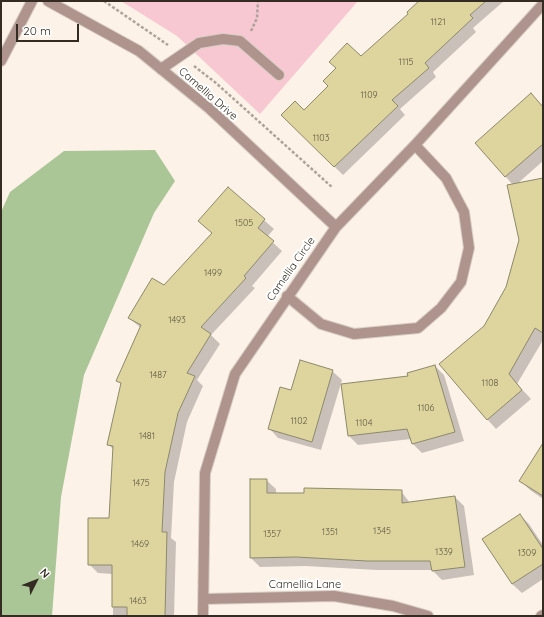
<!DOCTYPE html>
<style>
body{margin:0}
#map{position:relative;width:544px;height:617px;overflow:hidden;background:#fcf2e8;font-family:Quicksand,sans-serif}
canvas{display:block}
.frame{position:absolute;inset:0;border:2px solid #342b22;pointer-events:none}
.north{position:absolute;left:16px;top:561px;width:40px;height:40px;-webkit-text-stroke:3px #fff;paint-order:stroke;rotate:48deg;font-size:11px;font-weight:700;line-height:16px;text-align:center;color:#342b22}
.north::after{content:'';display:block;margin:auto;width:14px;height:18px;background:#342b22;clip-path:polygon(50% 0,100% 100%,50% 72%,0 100%)}
.scale{position:absolute;left:16px;top:24px;width:63px;height:18px;box-sizing:border-box;border:2px solid #342b22;border-top:0;padding-left:5px;font-size:12px;line-height:14px;white-space:nowrap;color:#342b22;-webkit-text-stroke:3px #fff;paint-order:stroke}
</style>
<div id="map">
<canvas width="544" height="617"></canvas>
<div class="frame"></div>
<div class="north">N</div>
<div class="scale">20 m</div>
</div>
<script>
const context = document.querySelector('canvas').getContext('2d');
context.lineJoin = 'round';
function fillPath(path, color) { context.fillStyle = color; context.fill(path, 'evenodd'); }
const poly = rows => new Path2D(rows.map(r => 'M' + r).join(''));
function trace(path, color, width, dash) { context.strokeStyle = color; context.lineWidth = width; context.lineCap = dash ? 'butt' : 'round'; context.setLineDash(dash || []); context.stroke(path); }
function drawText(font, color, halo, rows, align = 'center') {
  context.font = font + ' Quicksand,sans-serif'; context.lineWidth = 4; context.setLineDash([]); context.textBaseline = 'middle'; context.strokeStyle = halo; context.fillStyle = color; for (const [text, x, y, turn = 0] of rows) {
    context.save(); context.translate(x, y); context.rotate((+turn || 0) * Math.PI / 180); context.textAlign = isNaN(turn) ? turn : align; if (halo) context.strokeText(text, 0, 0); context.fillText(text, 0, 0); context.restore();
  }
}
fillPath(poly([
 [121,1,358,1,260,114,177,36]
]), '#f8c8d2');
fillPath(poly([
 [155,150,175,181,154,213,84,375,61,497,52,616,1,616,1,212,10,192,64,151]
]), '#abc696');
fillPath(poly([
 [420,1,504,1,473,28,476,32,433,72,436,77,400,109,405,115,343,175,282,115,304,112,410,14],
 [531,95,543,107,543,161,517,184,543,179,543,236,513,185,476,143],
 [228,188,274,229,267,237,282,251,252,286,255,288,211,335,220,344,197,380,203,386,187,422,174,482,171,538,176,542,174,616,113,616,113,574,98,573,89,564,110,519,113,449,108,444,122,385,117,380,141,328,129,318,164,287,212,233,199,221],
 [543,244,543,340,517,384,531,399,496,429,487,419,484,327],
 [435,366,444,375,464,441,422,453,413,444,411,439,358,445,349,436,342,385,409,377],
 [332,371,342,380,321,450,278,438,269,428,292,391],
 [543,448,543,499,530,490,521,481],
 [266,480,276,489,276,494,401,491,410,503,455,497,464,506,474,575,442,580,432,570,377,570,305,566,260,567,251,558],
 [520,515,529,524,543,545,543,579,522,593,512,584,483,540]
]), '#0003');
const building = poly([
 [419,1,486,1,470,15,473,18,425,63,429,68,392,100,398,106,334,167,281,115,295,101,304,110,328,86,323,81,336,68,329,62,347,43,361,56,408,14,407,12,419,1],
 [531,93,543,107,543,144,505,177,475,143,531,93],
 [543,178,543,333,535,328,509,374,522,390,487,420,439,364,484,326,506,287,519,240,507,185,543,178],
 [228,187,265,219,258,228,274,241,244,276,246,278,201,327,211,334,187,373,195,376,178,413,165,472,162,532,167,532,165,616,127,616,127,607,112,607,112,565,88,565,88,518,109,518,113,446,107,445,121,383,116,381,141,325,128,318,152,278,164,285,212,233,198,221,228,187],
 [300,360,333,370,312,442,268,429,280,387,291,390,300,360],
 [435,365,455,432,412,444,407,429,348,436,341,384,408,376,407,373,435,365],
 [543,443,543,496,519,481,543,443],
 [250,479,267,479,267,493,304,493,304,488,402,490,402,503,455,496,465,567,432,571,430,561,367,561,296,557,250,558,250,479],
 [520,514,543,549,543,564,512,584,482,539,520,514]
]);
fillPath(building, '#ded59e');
trace(building, '#8c886a', 1);
const service = poly([
 [161,69,199,43,223,39,240,41,279,75]
]);
const minor = poly([
 [48,1,139,51,210,109,336,227],
 [1,61,32,1],
 [287,296,321,324,354,334,418,328,441,308,461,282,469,248,464,212,446,178,415,145],
 [204,599,334,596,393,606,428,616],
 [203,616,205,473,235,374,336,227,415,145,543,4],
 [541,616,543,615]
]);
trace(service, '#d8cec4', 12);
trace(minor, '#d8cec4', 12);
trace(poly([
 [104,1,168,45],
 [251,31,257,18,258,1],
 [194,66,216,83,333,188]
]), '#ada39a', 2.5, [3, 2]);
trace(service, '#ae948d', 10);
trace(minor, '#ae948d', 10);
drawText('9px', '#5e5641', null, [
 ["1121",438,22],
 ["1115",406,62],
 ["1109",369,95],
 ["1103",321,138],
 ["1505",244,223],
 ["1499",213,273],
 ["1493",177,320],
 ["1487",158,375],
 ["1108",490,383],
 ["1106",426,408],
 ["1102",299,421],
 ["1104",364,423],
 ["1481",147,436],
 ["1475",141,483],
 ["1345",382,531],
 ["1351",330,532],
 ["1357",272,534],
 ["1469",140,544],
 ["1339",444,552],
 ["1309",527,553],
 ["1463",138,601]
]);
drawText('11px', '#342b22', '#fff', [
 ["Camellia Drive",208,94,41],
 ["Camellia Circle",291,269,-55],
 ["Camellia Lane",305,585]
]);
</script>
